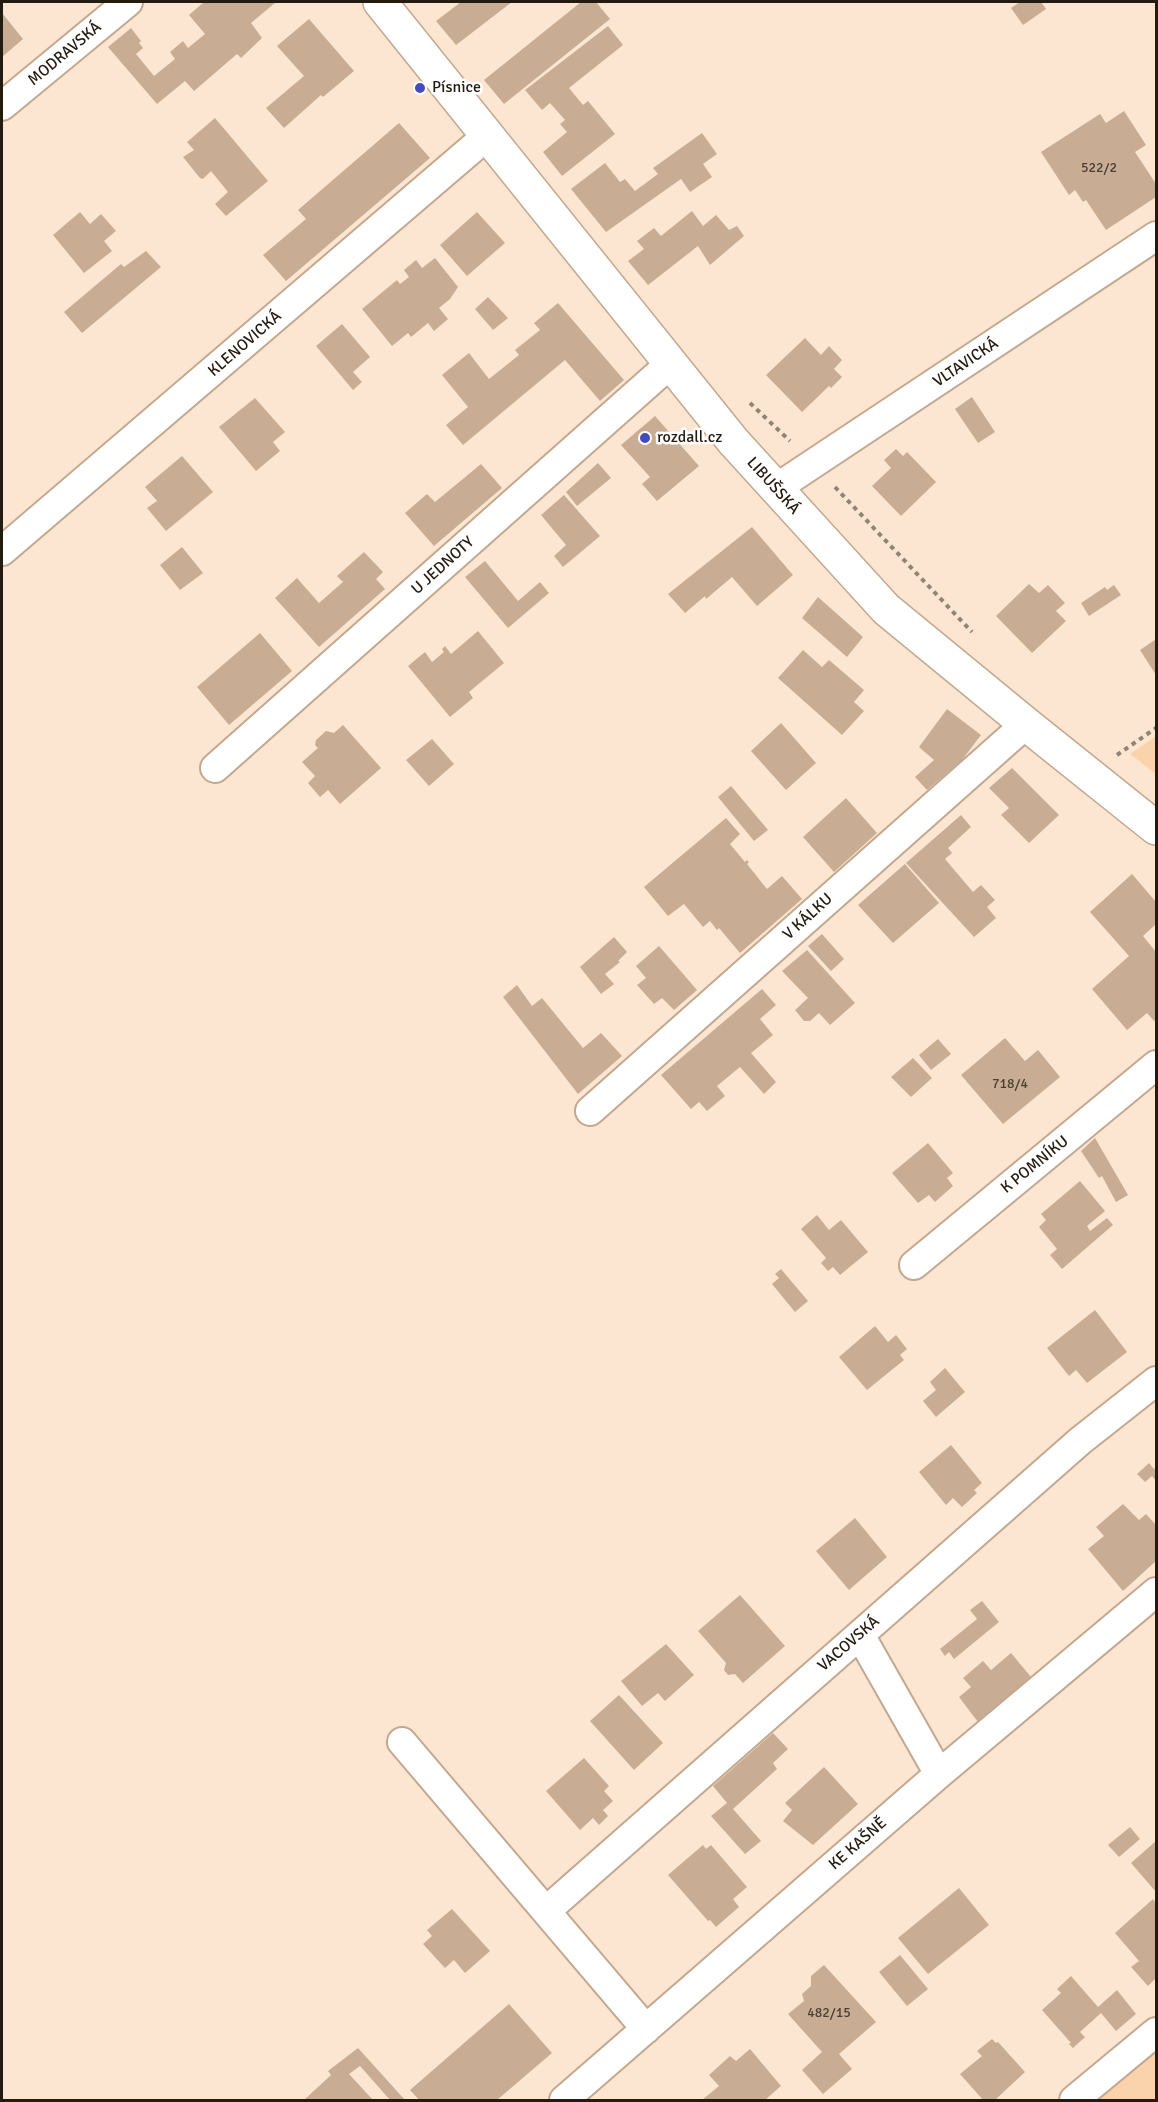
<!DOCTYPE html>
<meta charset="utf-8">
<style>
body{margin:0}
#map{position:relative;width:1158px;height:2102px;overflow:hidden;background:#fce6d1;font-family:Signika,sans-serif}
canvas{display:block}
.frame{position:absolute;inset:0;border:3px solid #231a10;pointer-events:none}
</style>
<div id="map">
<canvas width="1158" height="2102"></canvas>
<div class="frame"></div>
</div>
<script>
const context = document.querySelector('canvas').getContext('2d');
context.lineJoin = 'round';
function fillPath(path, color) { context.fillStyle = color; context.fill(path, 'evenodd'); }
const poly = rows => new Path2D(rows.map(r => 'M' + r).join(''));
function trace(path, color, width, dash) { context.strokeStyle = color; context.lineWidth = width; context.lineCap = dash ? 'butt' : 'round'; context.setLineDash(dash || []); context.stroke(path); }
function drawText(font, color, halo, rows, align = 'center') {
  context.font = font + ' Signika,sans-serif'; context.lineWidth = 5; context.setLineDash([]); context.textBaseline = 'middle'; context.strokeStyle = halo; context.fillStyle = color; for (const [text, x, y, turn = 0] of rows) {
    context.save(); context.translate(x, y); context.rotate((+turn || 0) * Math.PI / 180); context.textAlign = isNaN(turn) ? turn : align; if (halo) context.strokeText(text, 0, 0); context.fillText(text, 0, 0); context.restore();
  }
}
fillPath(poly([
 [1156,736,1156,774,1130,754],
 [1156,2051,1156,2100,1098,2100]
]), '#fad2ac');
fillPath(poly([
 [204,2,276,2,251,23,262,38,241,58,237,54,194,91,185,81,157,104,108,47,131,28,141,41,139,43,143,48,136,54,154,76,175,59,170,52,183,41,188,48,205,34,189,15],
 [461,2,512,2,456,45,436,21],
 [581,2,596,2,610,19,504,104,484,80],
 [1020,2,1041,2,1046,9,1023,25,1011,8],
 [2,13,23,39,2,57],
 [309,19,354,71,323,97,321,95,284,128,266,108,304,76,277,46],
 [608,26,623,45,569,88,583,105,588,101,615,134,562,176,543,152,567,132,560,124,565,120,550,103,542,110,525,90],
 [1124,111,1146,145,1135,152,1156,184,1156,197,1106,230,1086,200,1083,202,1075,190,1069,195,1041,152,1100,114,1106,123],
 [215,118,268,181,226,216,215,204,228,192,211,171,203,179,200,178,183,157,194,150,187,142],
 [399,123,430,158,286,281,263,255,306,219,298,210],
 [702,133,717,154,703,164,712,177,690,192,681,179,606,232,571,189,605,163,620,182,625,179,635,191,658,174,653,168],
 [692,211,703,226,716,215,729,230,737,226,744,236,710,265,698,246,648,285,628,261,644,249,637,241,654,228,661,236],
 [80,212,90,224,101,214,116,231,104,241,112,251,84,273,53,235],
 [477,212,505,243,467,276,440,245],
 [146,251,161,267,82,333,64,312,121,264,124,267],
 [435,258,458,287,450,299,439,308,448,319,434,331,428,323,411,337,408,333,392,346,362,309,397,280,400,284,409,277,404,270,416,260,422,268],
 [488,297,508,318,493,330,475,309],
 [558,303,624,380,600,401,565,360,463,445,446,425,468,407,442,375,469,353,489,379,519,355,515,350,540,330,534,323],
 [342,324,370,357,353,372,362,382,353,390,316,346],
 [805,338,821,355,829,346,842,360,834,369,842,377,831,388,829,386,802,412,766,375],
 [972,397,995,432,978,443,955,409],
 [255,398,285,432,273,442,280,451,256,471,219,427],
 [655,416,699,466,657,501,642,484,650,477,621,445],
 [896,449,903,456,907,452,936,482,901,516,872,486,891,468,884,460],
 [182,456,213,492,166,531,147,508,157,501,145,487],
 [598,463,611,478,577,506,566,492],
 [481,464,502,488,434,546,405,513,427,494,435,502],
 [564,495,600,536,563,567,554,556,566,545,541,515],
 [752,527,793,575,757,606,732,577,706,599,705,596,685,613,668,594],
 [182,547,203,573,180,590,160,565],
 [364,552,383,572,376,579,385,589,319,647,275,598,297,578,319,603,343,582,337,576],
 [485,561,518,601,540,582,549,593,508,628,465,577],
 [1029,584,1039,593,1048,585,1065,603,1056,611,1066,621,1032,653,996,616],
 [1114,585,1121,595,1089,616,1081,603,1105,587,1107,590],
 [818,597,863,637,847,657,802,618],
 [478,631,504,663,469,692,473,698,450,717,408,666,425,652,432,662,444,652,442,649,445,646,451,654],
 [260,633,292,671,229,725,197,687],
 [1156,639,1156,675,1140,650],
 [803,650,822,667,829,660,864,690,854,702,864,711,842,735,778,678],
 [947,709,981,735,962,760,927,790,915,777,934,760,919,747],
 [781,723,816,763,786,790,751,751],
 [343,725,381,768,340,804,328,790,320,797,308,783,315,776,302,762,318,748,315,745,316,740,326,731,334,733],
 [432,739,454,764,429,786,406,760],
 [1012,768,1059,815,1029,843,1001,815,1009,808,989,788],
 [731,786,768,830,754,841,718,797],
 [846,798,877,833,834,872,803,837],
 [961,815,971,827,948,848,952,853,945,859,973,892,981,885,995,900,987,907,996,918,974,937,906,863],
 [726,818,740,834,730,844,745,862,747,860,749,862,747,864,767,889,782,876,802,899,740,953,719,928,717,930,710,921,703,927,684,904,668,916,644,887],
 [905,864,939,903,893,943,858,905],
 [1132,874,1156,902,1156,924,1143,936,1156,952,1156,1019,1154,1021,1147,1013,1127,1030,1092,989,1129,956,1090,912],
 [822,934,844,959,831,971,808,946],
 [614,937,627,952,618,961,620,962,605,974,614,984,601,994,580,967],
 [659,946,697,990,674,1010,662,998,654,1004,637,985,646,978,636,966],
 [807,950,855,1003,830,1025,819,1013,810,1021,804,1021,795,1010,808,998,782,971],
 [517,985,532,1006,542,998,583,1048,601,1033,622,1056,578,1094,503,997],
 [762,989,776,1005,760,1019,773,1035,751,1053,776,1082,764,1094,740,1067,717,1086,725,1096,707,1111,699,1102,691,1109,661,1075],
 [1005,1038,1025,1061,1038,1050,1060,1077,1003,1124,961,1075],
 [938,1039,951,1054,931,1070,919,1055],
 [913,1058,932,1078,911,1097,891,1077],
 [1095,1138,1128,1195,1116,1202,1102,1176,1099,1178,1081,1151],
 [928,1143,953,1173,947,1178,953,1186,935,1202,929,1195,918,1203,892,1173],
 [1080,1181,1105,1211,1087,1226,1090,1231,1107,1218,1113,1225,1062,1269,1050,1255,1057,1249,1039,1227,1046,1220,1041,1214],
 [817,1215,829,1230,841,1220,868,1252,840,1275,833,1267,828,1271,821,1263,826,1258,801,1229],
 [781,1269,808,1301,795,1312,772,1284,779,1278,775,1274],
 [1095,1310,1127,1352,1087,1383,1076,1370,1069,1376,1047,1348],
 [875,1326,888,1342,896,1335,907,1349,900,1355,904,1360,867,1390,839,1357],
 [945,1368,965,1392,936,1417,923,1401,936,1390,930,1382],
 [951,1445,982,1483,974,1490,977,1493,962,1507,953,1498,946,1505,919,1472],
 [1149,1463,1154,1469,1156,1467,1156,1481,1152,1476,1145,1482,1137,1474],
 [1123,1504,1139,1520,1146,1514,1156,1525,1156,1561,1123,1591,1088,1549,1104,1536,1096,1527],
 [855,1518,887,1557,849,1590,816,1551],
 [740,1595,785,1646,743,1683,735,1674,728,1675,724,1670,726,1663,698,1631],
 [982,1601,999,1622,954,1659,949,1652,945,1656,940,1649,977,1619,970,1610],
 [666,1644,694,1675,665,1701,658,1693,642,1706,621,1681],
 [1011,1653,1031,1677,978,1722,959,1697,971,1687,963,1678,983,1661,991,1670],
 [619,1695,663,1743,634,1770,590,1721],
 [773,1733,788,1749,773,1763,777,1769,733,1809,761,1841,745,1854,711,1816,727,1803,713,1786],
 [584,1758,609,1786,604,1791,613,1801,603,1810,608,1816,599,1825,593,1818,580,1830,546,1791],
 [824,1767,858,1804,813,1845,783,1821,792,1810,785,1803],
 [1130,1827,1140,1839,1119,1857,1108,1845],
 [1156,1841,1156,1892,1131,1863],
 [703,1845,706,1849,711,1845,747,1887,733,1899,739,1907,716,1927,710,1920,708,1921,668,1875],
 [959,1888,989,1925,928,1974,898,1938],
 [1153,1899,1156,1903,1156,1978,1148,1986,1131,1967,1139,1961,1115,1933],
 [452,1909,490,1951,465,1973,454,1960,445,1968,423,1944,432,1936,427,1930],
 [900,1955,928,1989,907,2006,879,1972],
 [824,1965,876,2022,839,2054,852,2069,823,2094,802,2070,822,2052,788,2014,804,2001,802,1994,811,1986,811,1976],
 [1071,1976,1098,2007,1117,1990,1136,2014,1116,2031,1101,2013,1080,2032,1085,2037,1073,2048,1069,2044,1071,2043,1042,2010,1061,1993,1057,1989],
 [509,2004,552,2053,497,2100,419,2100,410,2090],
 [992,2039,996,2043,998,2042,1025,2072,995,2100,983,2100,960,2074,982,2056,977,2051],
 [358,2048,405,2100,390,2100,360,2066,349,2074,373,2100,304,2100,331,2075,328,2071],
 [750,2049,781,2086,765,2100,702,2100,719,2086,709,2075,730,2056,736,2061]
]), '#c8ad94');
const minor = poly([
 [2,106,128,2],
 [775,489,1156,236],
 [2,551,488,135],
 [215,768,670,364],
 [590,1111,1026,724],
 [914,1265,1156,1065],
 [860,1635,939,1774],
 [402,1742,646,2029],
 [546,1911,1080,1441,1156,1381],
 [564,2100,939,1774,1156,1592],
 [1074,2100,1156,2032]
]);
const tertiary = poly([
 [380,2,733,441,886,609,1026,724,1156,828]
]);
trace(minor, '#c3a88f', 32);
trace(tertiary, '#c3a88f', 36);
trace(poly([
 [750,403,790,441],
 [835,487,972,632],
 [1117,755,1156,728]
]), '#938373', 4, [4.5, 4.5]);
trace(minor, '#fff', 28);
trace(tertiary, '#fff', 33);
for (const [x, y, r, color] of [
 [420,88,6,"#464abf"],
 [645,438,6,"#464abf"]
]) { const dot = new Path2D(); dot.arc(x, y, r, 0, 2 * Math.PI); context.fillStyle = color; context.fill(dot); trace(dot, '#fff', 2); }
drawText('14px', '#4c3f31', null, [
 ["522/2",1099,168],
 ["718/4",1010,1084],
 ["482/15",829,2013]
]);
drawText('16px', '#231a10', '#fff', [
 ["MODRAVSKÁ",65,54,-40],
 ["KLENOVICKÁ",245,344,-41],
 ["VLTAVICKÁ",966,363,-34],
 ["LIBUŠSKÁ",773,486,48],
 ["U JEDNOTY",443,566,-42],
 ["V KÁLKU",808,917,-42],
 ["K POMNÍKU",1035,1165,-39],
 ["VACOVSKÁ",849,1644,-41],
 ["KE KAŠNĚ",858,1844,-41]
]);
drawText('16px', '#231a10', '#fff', [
 ["Písnice",432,88],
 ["rozdall.cz",657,438]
], 'left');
</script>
